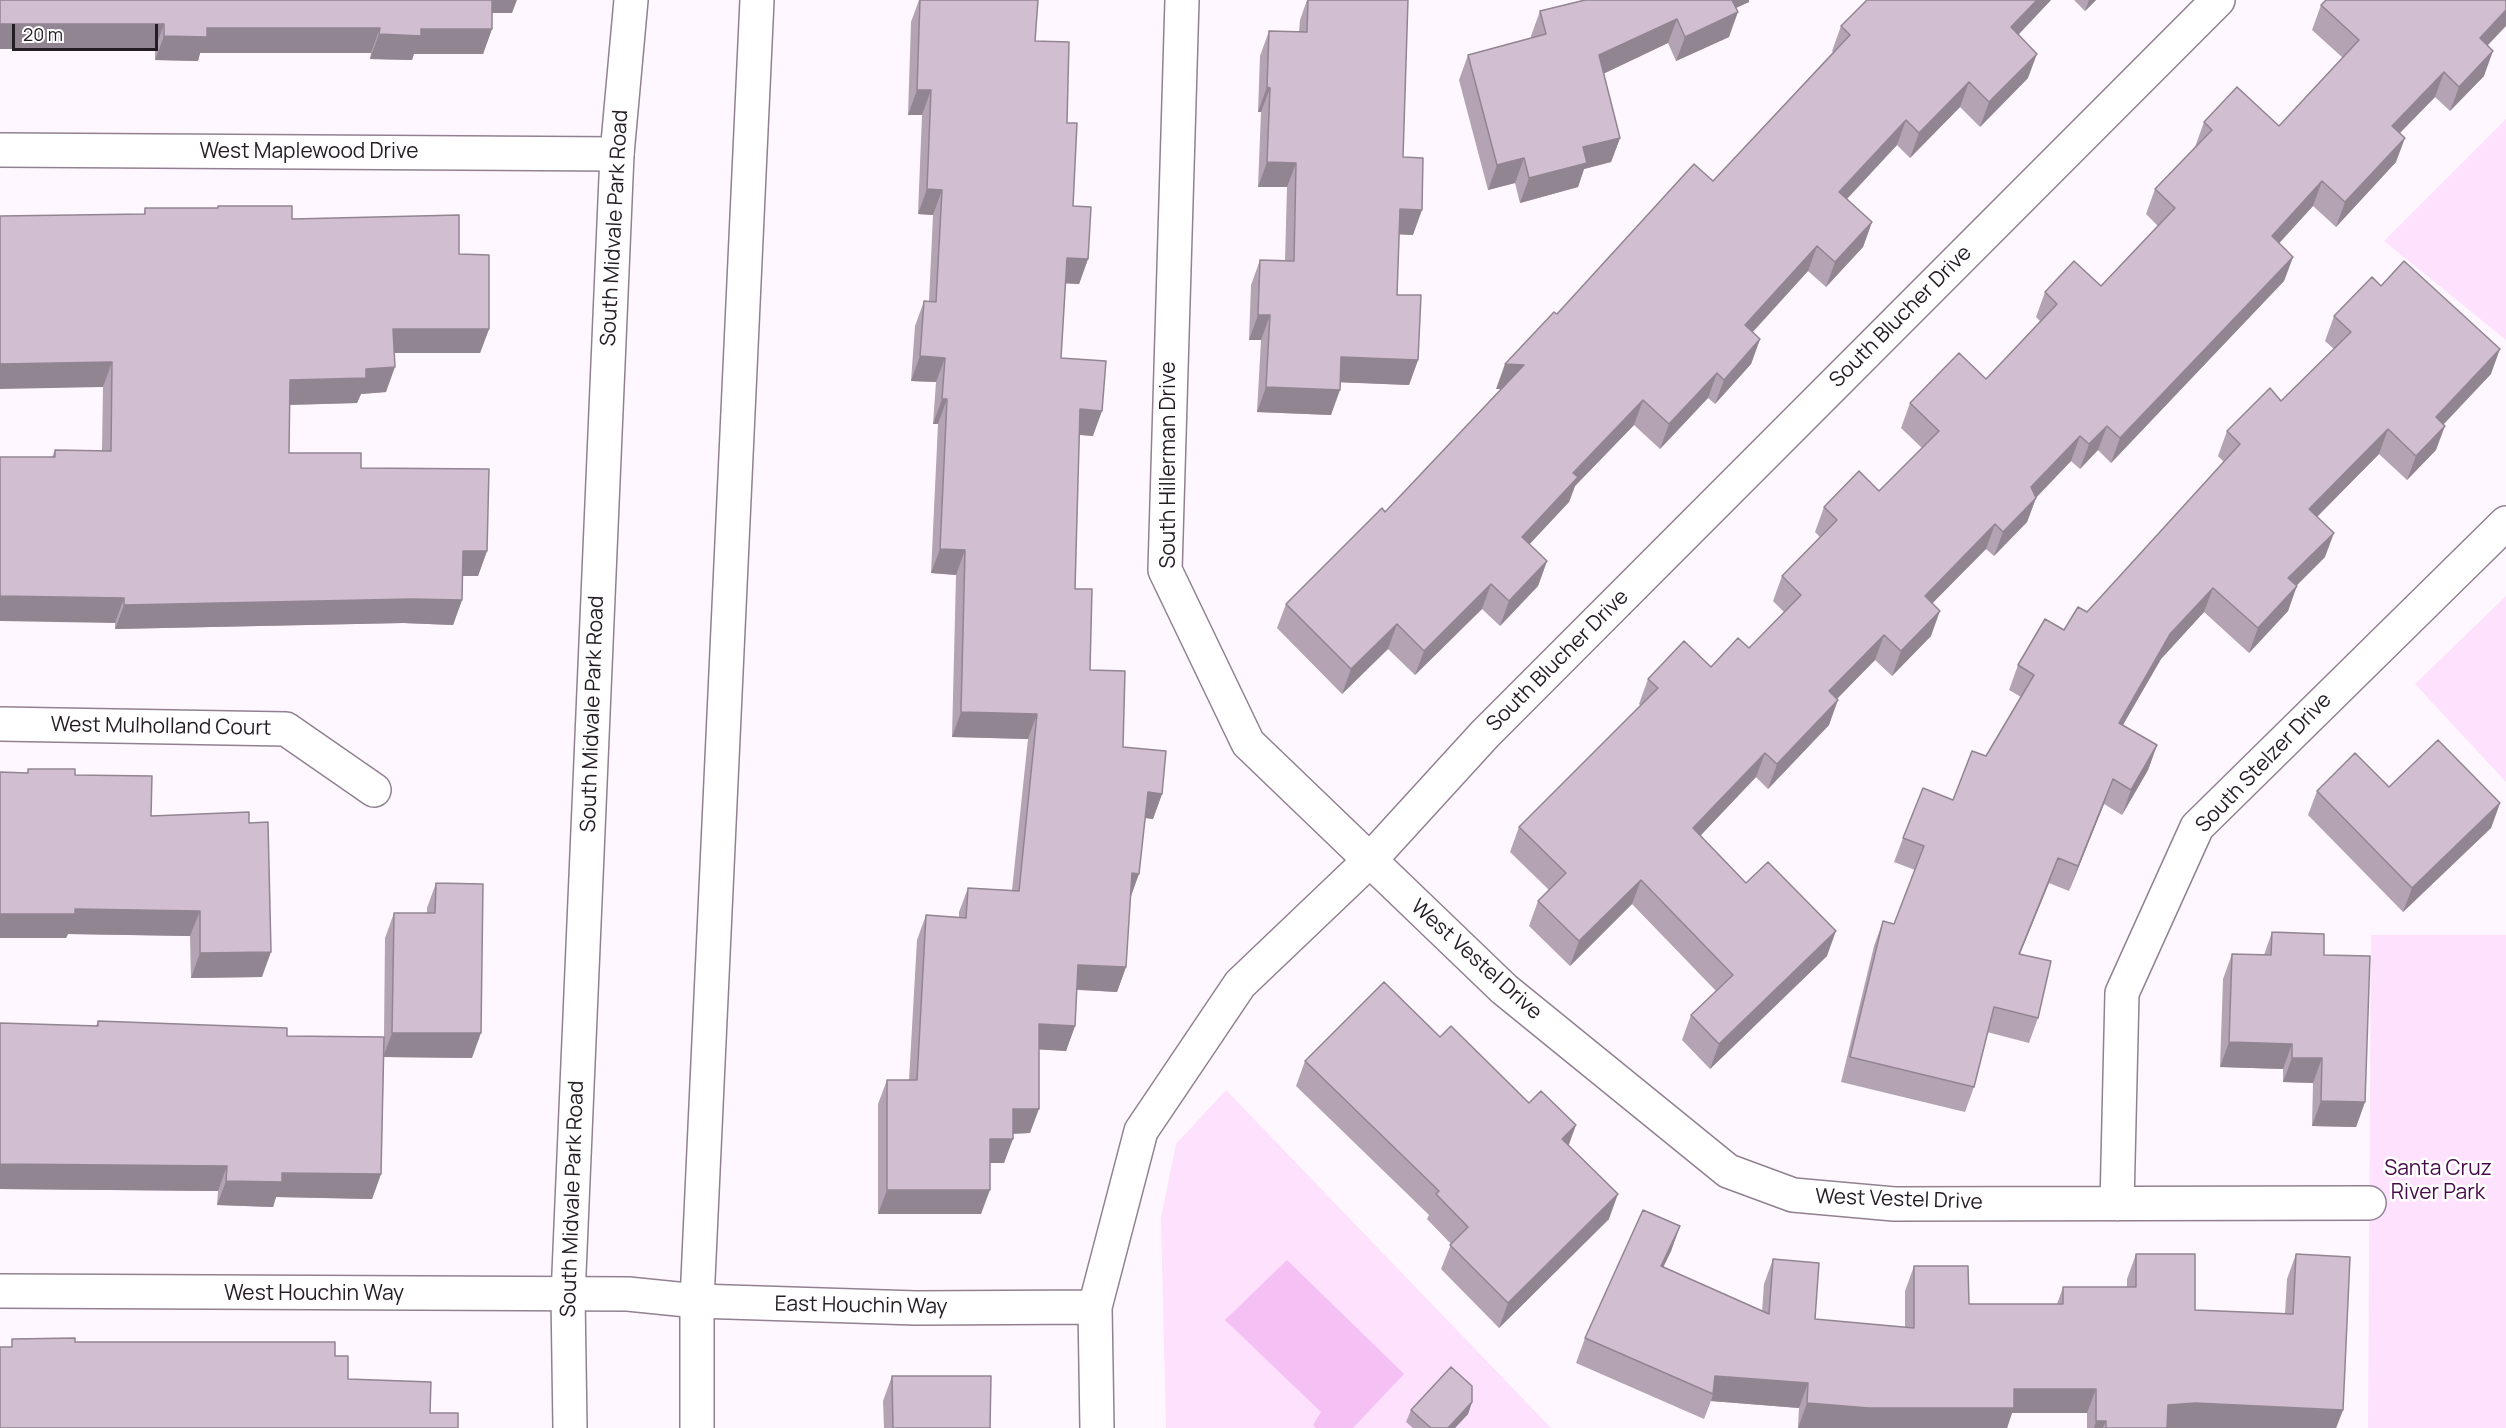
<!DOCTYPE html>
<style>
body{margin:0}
#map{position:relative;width:2506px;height:1428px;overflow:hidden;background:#fff7ff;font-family:Manrope,sans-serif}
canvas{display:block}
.scale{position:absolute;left:12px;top:24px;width:146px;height:27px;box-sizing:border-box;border:3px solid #241d24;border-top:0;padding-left:8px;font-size:18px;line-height:21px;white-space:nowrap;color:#241d24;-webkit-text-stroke:4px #fff;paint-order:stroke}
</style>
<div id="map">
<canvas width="2506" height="1428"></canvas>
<div class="scale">20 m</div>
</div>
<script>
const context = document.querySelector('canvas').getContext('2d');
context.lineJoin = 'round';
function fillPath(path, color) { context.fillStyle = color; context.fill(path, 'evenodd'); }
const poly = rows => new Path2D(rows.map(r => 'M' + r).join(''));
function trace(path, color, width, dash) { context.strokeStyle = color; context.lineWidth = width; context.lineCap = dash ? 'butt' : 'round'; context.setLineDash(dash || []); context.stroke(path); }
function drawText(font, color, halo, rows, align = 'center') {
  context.font = font + ' Manrope,sans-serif'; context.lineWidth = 5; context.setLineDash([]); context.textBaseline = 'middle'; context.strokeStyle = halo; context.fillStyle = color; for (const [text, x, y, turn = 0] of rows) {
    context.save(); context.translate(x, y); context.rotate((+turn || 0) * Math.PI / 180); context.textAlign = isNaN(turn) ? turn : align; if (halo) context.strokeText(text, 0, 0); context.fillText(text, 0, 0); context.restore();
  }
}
fillPath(poly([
 [2506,119,2506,340,2384,241],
 [2506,596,2506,782,2415,684],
 [2371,935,2506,935,2506,1428,2368,1428],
 [1226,1090,1551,1428,1166,1428,1161,1218,1176,1144]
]), '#fde1fd');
fillPath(poly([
 [1287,1260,1404,1374,1353,1428,1316,1428,1313,1425,1321,1412,1225,1320]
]), '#f5c1f5');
const street = poly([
 [1182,0,1165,570,1248,743,1504,989,1728,1171,1793,1195,1894,1204,2369,1203],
 [0,150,617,154],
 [0,724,286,729,374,790],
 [2117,1204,2122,993,2197,827,2506,523],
 [0,1291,628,1294,697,1301,916,1308,1095,1307],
 [1097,1428,1095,1307,1141,1131,1240,984,1369,861,1485,734,2218,0]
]);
const secondary = poly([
 [570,1428,568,1296,617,154,631,0],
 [697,1428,697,1301,757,0]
]);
trace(street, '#918091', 36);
trace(secondary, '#918091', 36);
trace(street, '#fff', 33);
trace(secondary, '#fff', 33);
fillPath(poly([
 [0,0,512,13,492,13,492,29,483,54,414,54,412,60,370,59,371,53,200,53,198,61,155,60,155,49,0,49],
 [919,0,1038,0,1035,41,1067,123,1073,206,1088,259,1079,284,1065,283,1061,358,1093,436,1079,435,1075,589,1090,670,1123,747,1162,794,1153,819,1145,818,1130,899,1126,967,1117,992,1077,990,1075,1026,1066,1051,1039,1049,1030,1133,1013,1134,1004,1163,990,1163,981,1214,878,1214,878,1104,887,1080,909,1080,917,940,926,915,959,917,959,912,968,888,1012,890,1028,739,952,737,956,575,931,573,938,424,933,424,936,382,911,381,915,326,924,301,929,301,933,215,918,214,922,115,908,115,911,22],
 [1307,0,1408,0,1403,157,1413,235,1399,234,1397,295,1418,360,1409,385,1340,382,1331,415,1257,412,1261,340,1249,340,1251,285,1260,260,1285,261,1287,187,1258,187,1261,112,1258,112,1260,56,1269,31,1299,32,1300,20],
 [1585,0,1749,0,1749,2,1736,8,1729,37,1676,61,1668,43,1603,74,1620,138,1611,162,1584,169,1578,187,1520,203,1515,183,1488,190,1459,80,1468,55,1531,38,1531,36,1540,11],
 [1867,0,2051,0,2018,35,2028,78,1980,127,1960,107,1910,158,1897,145,1847,199,1872,222,1863,247,1826,287,1808,271,1753,332,1760,339,1751,364,1715,404,1708,398,1660,449,1634,425,1575,486,1569,502,1529,544,1547,561,1538,586,1500,626,1482,609,1415,675,1388,649,1342,694,1277,628,1286,604,1385,512,1501,389,1496,389,1557,314,1713,181,1833,52,1832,51,1841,26],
 [2074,0,2096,0,2085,11],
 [2321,5,2487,45,2484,76,2450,111,2435,97,2400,133,2396,162,2336,227,2313,206,2279,243,2293,257,2284,281,2111,463,2098,450,2080,469,2071,461,2036,498,2027,522,1994,556,1986,549,1932,603,1931,636,1892,676,1875,660,1837,699,1829,725,1768,789,1756,777,1700,836,1746,883,1827,956,1710,1069,1682,1040,1691,1015,1716,991,1632,904,1570,966,1529,926,1538,901,1549,890,1510,852,1519,827,1641,706,1639,704,1648,679,1711,667,1749,648,1784,612,1773,601,1782,576,1820,537,1815,532,1824,507,1879,491,1922,448,1901,428,1910,403,1986,379,2040,321,2036,317,2045,292,2101,286,2158,226,2146,214,2155,189,2195,148,2195,147,2204,122,2279,126,2343,58,2312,30],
 [218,206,292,219,459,254,489,329,480,353,395,353,386,392,361,394,357,403,290,405,289,453,361,468,487,551,478,576,462,576,462,600,453,625,403,623,115,629,115,623,52,457,55,450,102,451,103,387,145,208,217,208],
 [2381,286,2491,374,2443,424,2436,450,2407,480,2379,454,2317,517,2325,557,2296,586,2288,611,2249,653,2204,612,2161,659,2123,725,2157,745,2148,770,2122,815,2104,804,2069,891,2049,883,2020,954,2038,1018,2029,1043,1987,1032,1974,1087,1965,1112,1841,1082,1874,946,1883,921,1894,924,1915,870,1894,862,1903,838,1953,800,1986,756,2021,697,2009,690,2018,665,2087,612,2224,462,2218,456,2227,431,2281,401,2334,349,2325,341,2334,316],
 [28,769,75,775,151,816,262,977,191,978,190,936,68,934,66,938,0,938],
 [2389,787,2500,803,2491,828,2403,912,2308,815,2317,791],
 [436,883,472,1058,384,1057,381,1174,372,1199,276,1197,273,1207,217,1205,218,1191,0,1189,0,1023,96,1026,98,1021,287,1036,384,1037,385,938,394,913,427,913,427,908],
 [2272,932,2324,955,2365,1102,2356,1127,2312,1126,2313,1083,2283,1082,2283,1069,2220,1067,2223,979,2232,954,2264,955],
 [1440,1037,1529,1103,1576,1125,1568,1145,1609,1219,1499,1328,1441,1269,1451,1244,1427,1219,1429,1215,1296,1086,1305,1061],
 [1680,1226,1671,1251,1663,1267,1762,1312,1764,1284,1773,1259,1815,1319,1905,1327,1905,1291,1914,1266,1969,1304,2057,1304,2063,1287,2127,1287,2127,1279,2136,1254,2195,1310,2285,1314,2287,1279,2296,1254,2343,1410,2336,1428,2087,1428,2087,1413,2012,1413,2007,1428,1798,1428,1799,1408,1711,1401,1704,1419,1576,1363,1585,1338],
 [892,1376,990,1428,884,1428,883,1401],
 [1472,1402,1468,1414,1455,1428,1413,1428,1406,1422,1411,1410]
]), '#b4a3b3');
fillPath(poly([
 [487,0,517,0,512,13,483,13],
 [1724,0,1749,0,1749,2,1718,16],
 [2037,0,2051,0,2002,52,2011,27],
 [2089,0,2096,0,2085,11],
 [2506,10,2506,26,2471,63,2480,38],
 [1738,12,1729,37,1676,61,1685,37],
 [1677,19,1668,43,1590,80,1599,55],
 [0,24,164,24,155,49,0,49],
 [207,28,380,28,371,53,200,53,198,61,155,60,164,36],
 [421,29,492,29,483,54,414,54,412,60,370,59,379,34],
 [2493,51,2484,76,2450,111,2459,87],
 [2037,54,2028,78,1980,127,1989,102],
 [2444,72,2435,97,2383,150,2392,126],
 [1969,82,1960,107,1910,158,1919,133],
 [1267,87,1270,88,1261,112,1258,112],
 [917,90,931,90,922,115,908,115],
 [1906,120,1897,145,1830,217,1839,192],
 [1620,138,1611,162,1584,169,1578,187,1520,203,1529,178,1583,147],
 [2405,138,2396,162,2336,227,2345,202],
 [1524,158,1515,183,1488,190,1497,165],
 [1267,162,1296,163,1287,187,1258,187],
 [2322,181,2313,206,2263,261,2272,236],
 [927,189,942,190,933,215,918,214],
 [1400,209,1422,210,1413,235,1390,234],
 [1872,222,1863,247,1826,287,1835,262],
 [1817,246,1808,271,1736,350,1745,325],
 [2293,257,2284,281,2111,463,2120,438],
 [1067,258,1088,259,1079,284,1058,283],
 [1258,315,1270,315,1261,340,1249,340],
 [393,329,489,329,480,353,384,353],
 [1760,339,1751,364,1715,404,1724,380],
 [2500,349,2491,374,2427,442,2436,417],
 [920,356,945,358,936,382,911,381],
 [1341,357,1418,360,1409,385,1332,382],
 [112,362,103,387,0,389,0,364],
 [1505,364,1524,365,1515,389,1496,389],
 [395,367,386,392,361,394,357,403,281,405,290,380,366,369],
 [1717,373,1708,398,1660,449,1669,424],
 [1266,387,1340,390,1331,415,1257,412],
 [942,399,947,399,938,424,933,424],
 [1643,400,1634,425,1575,486,1569,502,1513,562,1522,537,1573,473],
 [1080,409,1102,411,1093,436,1071,434],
 [2107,426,2098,450,2080,469,2089,444],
 [2445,426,2436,450,2407,480,2416,456],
 [2388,429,2379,454,2300,534,2309,509],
 [2080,436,2071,461,2023,511,2036,498,2027,522,1994,556,2003,532,2031,487],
 [1995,524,1986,549,1916,620,1925,596],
 [2334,533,2325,557,2279,603,2288,578],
 [940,549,965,550,956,575,931,573],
 [463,551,487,551,478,576,454,576],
 [1547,561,1538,586,1500,626,1509,601],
 [1491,584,1482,609,1415,675,1424,651],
 [2297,586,2288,611,2249,653,2258,628],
 [2213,588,2204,612,2161,659,2110,747,2119,723,2170,634],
 [0,596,124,598,115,623,0,621],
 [412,599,462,600,453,625,403,623,115,629,124,605],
 [1940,611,1931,636,1892,676,1901,651],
 [1397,624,1388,649,1342,694,1351,669],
 [1884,635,1875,660,1820,716,1829,691],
 [1838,700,1829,725,1768,789,1777,764],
 [961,712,1037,714,1028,739,952,737],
 [2157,745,2148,770,2122,815,2131,790],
 [1765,753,1756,777,1684,853,1693,828],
 [2113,779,2104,804,2069,891,2078,866],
 [1148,792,1162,794,1153,819,1139,817],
 [2500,803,2491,828,2403,912,2412,888],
 [2058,858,2049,883,2010,978,2019,954],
 [1132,873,1139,874,1130,899],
 [1641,880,1632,904,1570,966,1579,941],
 [75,909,200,911,190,936,68,934,66,938,0,938,0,914],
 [1836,931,1827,956,1710,1069,1719,1044],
 [271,952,262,977,191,978,200,953],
 [1078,965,1126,967,1117,992,1069,989],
 [1039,1024,1075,1026,1066,1051,1030,1049],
 [392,1033,481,1033,472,1058,383,1057],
 [2229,1042,2292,1044,2283,1069,2220,1067],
 [2292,1058,2322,1058,2313,1083,2283,1082],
 [2321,1101,2365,1102,2356,1127,2312,1126],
 [1013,1109,1039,1109,1030,1133,1004,1134],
 [1576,1125,1567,1150,1562,1139],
 [990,1139,1013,1139,1004,1163,981,1163],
 [0,1164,227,1166,218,1191,0,1189],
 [282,1173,381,1174,372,1199,276,1197,273,1207,217,1205,226,1181],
 [887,1190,990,1190,981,1214,878,1214],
 [1618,1194,1609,1219,1499,1328,1508,1303],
 [1680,1226,1671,1251,1652,1291,1661,1266],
 [1715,1376,1808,1383,1799,1408,1711,1401,1713,1394],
 [2014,1389,2096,1389,2087,1413,2012,1413,2007,1428,1798,1428,1807,1403],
 [1472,1402,1468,1414,1455,1428,1448,1428],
 [2195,1403,2343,1410,2336,1428,2159,1428,2168,1405],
 [2096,1421,2106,1421,2103,1428,2094,1428]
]), '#928592');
const building = poly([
 [0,0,492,0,492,29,421,29,421,36,379,34,380,28,207,28,207,37,164,36,164,24,0,24,0,0],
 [920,0,1038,0,1035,41,1069,42,1067,123,1077,123,1073,206,1091,207,1088,259,1067,258,1061,358,1106,361,1102,411,1080,409,1075,589,1092,589,1090,670,1125,671,1123,747,1166,751,1162,794,1148,792,1139,874,1132,873,1126,967,1078,965,1075,1026,1039,1024,1039,1109,1013,1109,1013,1139,990,1139,990,1190,887,1190,887,1080,917,1080,926,915,966,918,968,888,1019,891,1037,714,961,712,965,550,940,549,947,399,942,399,945,358,920,356,924,301,936,302,942,190,927,189,931,90,917,90,920,0],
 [1308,0,1408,0,1403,157,1423,158,1422,210,1400,209,1397,295,1421,295,1418,360,1341,357,1340,390,1266,387,1270,315,1258,315,1260,260,1294,261,1296,163,1267,162,1270,88,1267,87,1269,31,1307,32,1308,0],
 [1585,0,1732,0,1738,12,1685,37,1677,19,1599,55,1620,138,1583,147,1587,163,1529,178,1524,158,1497,165,1468,55,1546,34,1540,11,1585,0],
 [1867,0,2037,0,2011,27,2037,54,1989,102,1969,82,1919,133,1906,120,1839,192,1872,222,1835,262,1817,246,1745,325,1760,339,1724,380,1717,373,1669,424,1643,400,1573,473,1578,477,1522,537,1547,561,1509,601,1491,584,1424,651,1397,624,1351,669,1286,604,1382,508,1385,512,1524,365,1505,364,1554,312,1557,314,1694,164,1713,181,1850,35,1841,26,1867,0],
 [2326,0,2506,0,2506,10,2480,38,2493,51,2459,87,2444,72,2392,126,2405,138,2345,202,2322,181,2272,236,2293,257,2120,438,2107,426,2089,444,2080,436,2031,487,2036,498,2003,532,1995,524,1925,596,1940,611,1901,651,1884,635,1829,691,1838,700,1777,764,1765,753,1693,828,1746,883,1768,862,1836,931,1719,1044,1691,1015,1733,975,1641,880,1579,941,1538,901,1566,873,1519,827,1658,688,1648,679,1684,641,1711,667,1738,638,1749,648,1801,595,1782,576,1837,520,1824,507,1859,471,1879,491,1939,431,1910,403,1959,353,1986,379,2057,304,2045,292,2074,261,2101,286,2175,208,2155,189,2212,130,2204,122,2237,87,2279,126,2359,40,2321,5,2326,0],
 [218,206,292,206,292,219,459,215,459,254,489,255,489,329,393,329,395,367,366,369,366,378,290,380,289,453,361,453,361,468,489,469,487,551,463,551,462,600,412,599,124,605,124,598,0,596,0,457,55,457,55,450,111,451,112,362,0,364,0,216,145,214,145,208,218,208,218,206],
 [2404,261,2500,349,2436,417,2445,426,2416,456,2388,429,2309,509,2334,533,2288,578,2297,586,2258,628,2213,588,2170,634,2119,723,2157,745,2131,790,2113,779,2078,866,2058,858,2019,954,2051,961,2038,1018,1994,1007,1974,1087,1850,1057,1883,921,1894,924,1924,846,1903,838,1923,788,1953,800,1972,751,1986,756,2034,675,2018,665,2045,619,2064,630,2078,607,2087,612,2240,444,2227,431,2270,388,2281,401,2351,332,2334,316,2372,277,2381,286,2404,261],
 [2438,740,2500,803,2412,888,2317,791,2355,753,2389,787,2438,740],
 [28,769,75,769,75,775,152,776,151,816,249,812,249,823,268,822,271,952,200,953,200,911,75,909,75,914,0,914,0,772,28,773,28,769],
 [436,883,483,884,481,1033,392,1033,394,913,435,913,436,883],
 [2272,932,2324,934,2324,955,2370,956,2365,1102,2321,1101,2322,1058,2292,1058,2292,1044,2229,1042,2232,954,2271,955,2272,932],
 [1384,982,1440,1037,1451,1026,1529,1103,1541,1091,1576,1125,1562,1139,1618,1194,1508,1303,1450,1245,1468,1227,1436,1194,1439,1191,1305,1061,1384,982],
 [98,1021,287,1028,287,1036,384,1037,381,1174,282,1173,282,1182,226,1181,227,1166,0,1164,0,1023,98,1026,98,1021],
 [1643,1210,1680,1226,1661,1266,1769,1314,1773,1259,1819,1263,1815,1319,1914,1328,1914,1266,1968,1266,1969,1304,2063,1304,2063,1287,2136,1287,2136,1254,2195,1254,2195,1310,2293,1314,2296,1254,2350,1257,2343,1410,2195,1403,2168,1405,2167,1428,2106,1428,2106,1421,2096,1421,2096,1389,2014,1389,2014,1408,1869,1408,1807,1403,1808,1383,1715,1376,1713,1394,1585,1338,1643,1210],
 [75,1338,75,1342,335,1342,335,1356,348,1356,348,1379,431,1382,430,1413,458,1413,458,1428,0,1428,0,1347,12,1347,12,1339,75,1338],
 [1451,1367,1472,1386,1472,1402,1448,1428,1431,1428,1411,1410,1451,1367],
 [892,1376,991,1376,990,1428,893,1428,892,1376]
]);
fillPath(building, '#d1bed0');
trace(building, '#928592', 1.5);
drawText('21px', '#241d24', '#fff', [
 ["West Maplewood Drive",309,152],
 ["South Midvale Park Road",615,228,-87],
 ["South Blucher Drive",1901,317,-45],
 ["South Hillerman Drive",1169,465,-90],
 ["South Blucher Drive",1558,661,-45],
 ["South Midvale Park Road",593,714,-88],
 ["West Mulholland Court",161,727,1],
 ["South Stelzer Drive",2264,763,-46],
 ["West Vestel Drive",1476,960,42],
 ["South Midvale Park Road",573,1199,-88],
 ["West Vestel Drive",1899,1200,2],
 ["West Houchin Way",314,1294],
 ["East Houchin Way",861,1306,1]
]);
drawText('21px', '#470b4a', '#fff', [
 ["Santa Cruz",2438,1169],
 ["River Park",2438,1193]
]);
</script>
